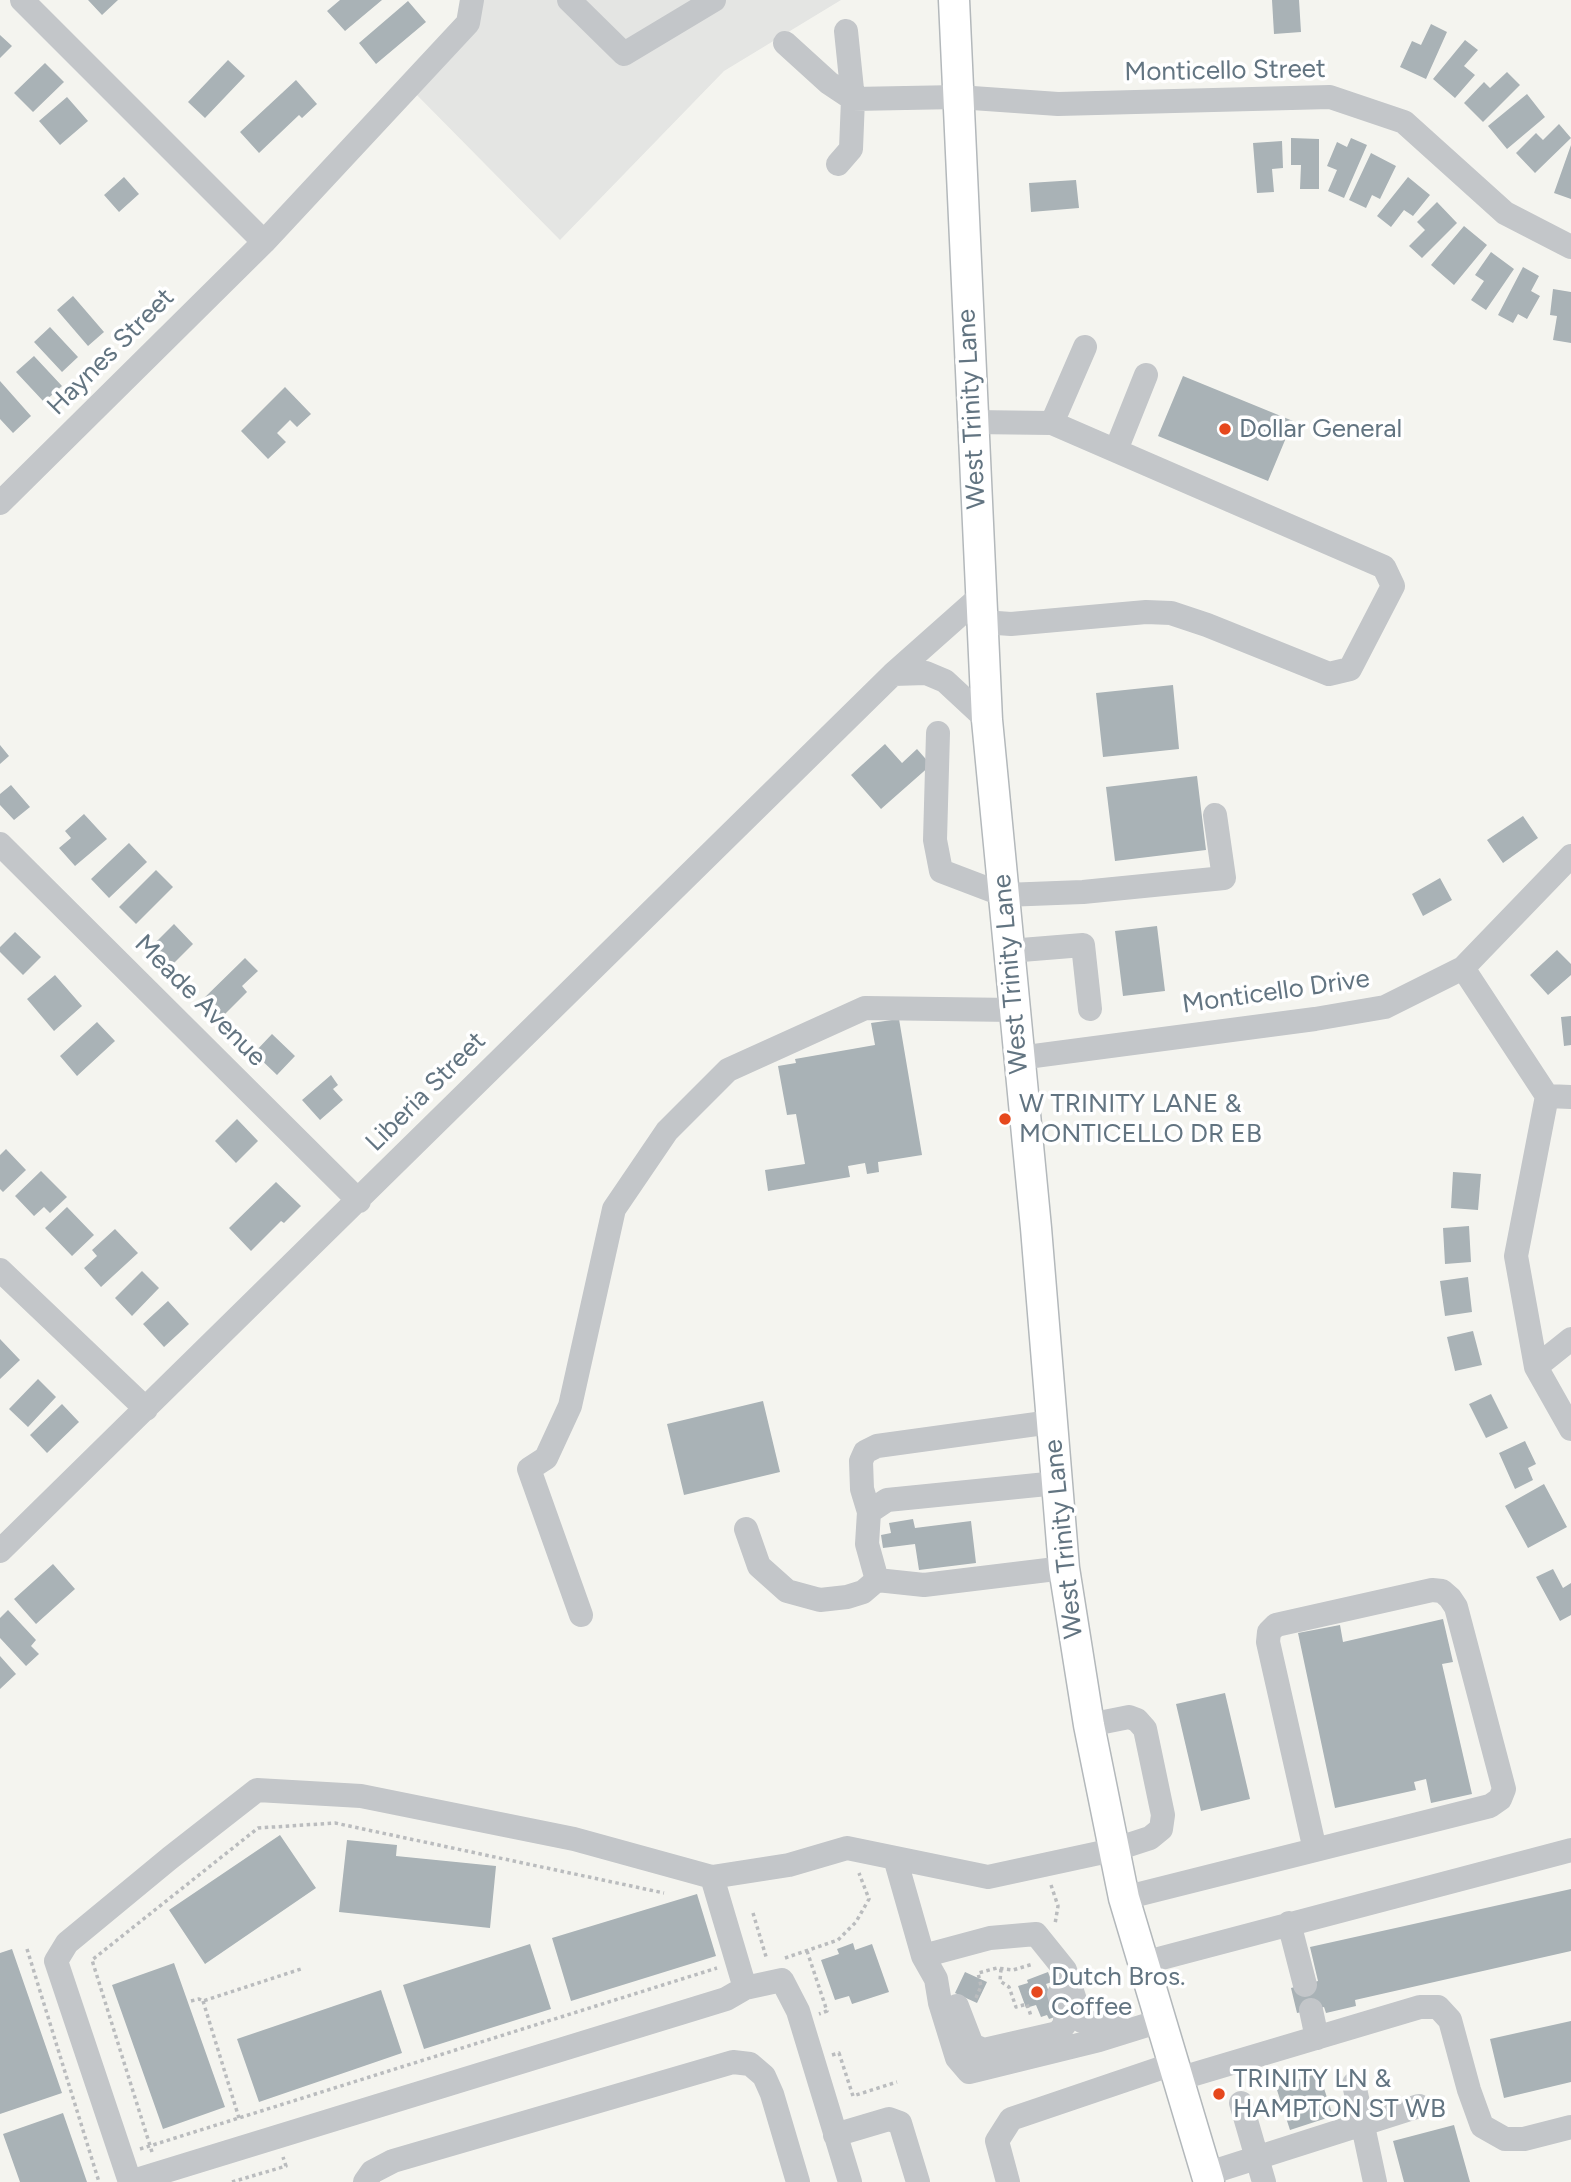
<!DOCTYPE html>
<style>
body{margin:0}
canvas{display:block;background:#f4f4ef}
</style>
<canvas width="1571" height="2182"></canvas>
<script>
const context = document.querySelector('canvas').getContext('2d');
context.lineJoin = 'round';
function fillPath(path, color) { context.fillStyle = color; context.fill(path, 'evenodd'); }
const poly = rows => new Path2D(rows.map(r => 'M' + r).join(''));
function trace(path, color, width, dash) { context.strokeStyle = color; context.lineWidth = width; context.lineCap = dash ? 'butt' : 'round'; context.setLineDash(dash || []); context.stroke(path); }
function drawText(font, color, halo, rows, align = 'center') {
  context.font = font + ' Figtree,sans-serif'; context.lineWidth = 7; context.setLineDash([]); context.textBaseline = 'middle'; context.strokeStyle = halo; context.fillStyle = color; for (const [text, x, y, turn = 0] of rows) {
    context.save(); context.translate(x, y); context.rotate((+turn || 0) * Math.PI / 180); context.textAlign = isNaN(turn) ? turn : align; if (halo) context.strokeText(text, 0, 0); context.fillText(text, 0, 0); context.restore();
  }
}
fillPath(poly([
 [472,0,841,0,724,71,560,240,409,87]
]), '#e4e5e3');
fillPath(poly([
 [88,0,118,0,102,15],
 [340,0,382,0,345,31,327,11],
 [1272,0,1299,0,1301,32,1274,34],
 [408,1,426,22,376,64,359,43],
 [1431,24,1447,32,1426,79,1400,67,1412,41,1421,45],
 [0,35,12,46,0,58],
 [1465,40,1478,50,1464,66,1475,75,1455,98,1433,79],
 [228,60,245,76,205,118,188,102],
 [45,63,64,82,33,112,14,93],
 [1507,72,1520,85,1483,122,1464,103,1484,82,1490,88],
 [296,80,317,104,302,118,299,115,259,153,240,132],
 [1527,94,1545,117,1507,149,1488,126],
 [67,97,88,121,60,145,39,121],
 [1559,124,1571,138,1535,173,1516,153,1536,133,1543,140],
 [1291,138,1319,139,1319,189,1300,189,1301,165,1291,165],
 [1351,138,1367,145,1344,198,1328,191,1337,170,1327,166,1337,142,1347,147],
 [1282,141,1283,168,1272,169,1274,192,1257,193,1253,143],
 [1571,145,1571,199,1554,193],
 [1371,153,1396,166,1380,199,1372,195,1366,208,1349,200],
 [124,177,139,194,119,212,104,195],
 [1408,177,1430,195,1413,216,1404,210,1391,227,1377,216],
 [1076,180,1079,208,1031,212,1029,183],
 [1437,202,1457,223,1422,258,1409,246,1425,230,1417,222],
 [1464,226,1487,245,1454,285,1431,265],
 [1491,252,1514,269,1486,310,1471,300,1484,281,1475,275],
 [1523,267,1539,276,1531,291,1540,296,1527,319,1518,314,1513,323,1498,315],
 [1553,289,1571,292,1571,343,1553,340,1557,316,1550,315],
 [73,296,104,332,88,346,57,310],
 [50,327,78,357,62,372,34,342],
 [34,356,62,386,44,402,16,372],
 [1183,376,1293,421,1268,481,1158,436],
 [0,381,31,416,13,433,0,419],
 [285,387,311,414,297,427,290,420,277,433,286,442,268,459,241,431],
 [1173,685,1179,749,1103,757,1096,693],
 [885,744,902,763,917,749,931,765,881,809,851,775],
 [0,745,9,756,0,764],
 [1197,776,1206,850,1115,861,1106,787],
 [11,785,30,807,14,820,0,805,0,794],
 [84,814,107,839,75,866,59,848,71,838,65,831],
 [1523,816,1538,838,1503,863,1487,840],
 [129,843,147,862,109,898,91,879],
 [156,870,173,887,136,924,119,907],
 [1440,878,1452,900,1423,916,1412,894],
 [174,924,193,944,168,969,146,952],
 [1157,926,1165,991,1123,996,1115,931],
 [15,932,41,957,23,975,0,952,0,947],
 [1557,950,1571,964,1571,975,1548,995,1530,975],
 [245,958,258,971,242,986,247,992,217,1022,199,1003],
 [55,975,82,1006,54,1031,27,999],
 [1571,1016,1571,1045,1564,1046,1561,1017],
 [899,1019,922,1155,878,1162,879,1172,867,1174,865,1163,848,1166,850,1177,768,1191,765,1170,805,1164,796,1114,787,1115,778,1066,796,1063,795,1059,875,1045,871,1023],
 [97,1022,115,1041,77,1076,60,1056],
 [272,1034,295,1056,277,1075,254,1053],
 [331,1075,338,1085,333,1089,343,1100,320,1120,302,1100],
 [237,1119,258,1141,236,1163,215,1141],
 [6,1149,26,1170,3,1192,0,1189,0,1155],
 [41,1171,67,1197,50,1213,44,1207,34,1216,15,1196],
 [1453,1172,1481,1174,1478,1210,1451,1208],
 [276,1182,301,1206,284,1223,281,1221,251,1251,229,1228],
 [67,1207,94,1235,72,1256,45,1228],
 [1469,1226,1471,1262,1445,1264,1443,1228],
 [115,1229,138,1253,101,1287,84,1268,97,1256,92,1250],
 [142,1271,159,1288,132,1316,115,1298],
 [1468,1277,1472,1312,1445,1316,1440,1281],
 [168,1301,189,1324,164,1347,143,1324],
 [1473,1331,1482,1365,1455,1371,1447,1337],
 [0,1339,20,1360,0,1379],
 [38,1379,56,1397,28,1427,9,1409],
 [1491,1394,1508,1428,1486,1438,1469,1404],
 [763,1401,780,1472,684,1495,667,1424],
 [62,1404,79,1422,47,1453,30,1435],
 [1525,1441,1536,1464,1528,1468,1533,1480,1515,1489,1499,1453],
 [1544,1484,1567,1527,1528,1548,1505,1506],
 [913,1519,915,1528,971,1521,976,1563,919,1570,915,1544,883,1548,881,1535,891,1533,889,1523],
 [53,1564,75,1589,36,1624,14,1599],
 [1553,1569,1563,1588,1571,1583,1571,1615,1560,1621,1536,1577],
 [8,1610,36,1640,31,1646,39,1654,26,1666,0,1638,0,1618],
 [1443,1619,1453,1662,1442,1664,1472,1794,1431,1803,1426,1779,1414,1782,1416,1790,1335,1808,1298,1633,1340,1625,1343,1642],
 [0,1656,16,1674,0,1689],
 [1225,1693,1250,1799,1201,1811,1176,1704],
 [280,1835,316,1888,205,1964,169,1910],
 [347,1840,397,1845,396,1856,496,1866,490,1928,339,1912],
 [1571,1889,1571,1951,1355,2000,1356,2006,1326,2013,1324,2007,1297,2013,1291,1988,1318,1981,1310,1947],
 [697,1894,716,1956,571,2001,552,1938],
 [853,1943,855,1950,872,1944,889,1992,852,2004,849,1996,835,2000,821,1960,839,1954,837,1949],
 [530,1944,551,2009,424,2049,403,1985],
 [12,1949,62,2093,0,2114,0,1953],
 [174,1963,225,2107,163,2129,112,1985],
 [965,1972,987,1982,977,2003,955,1993],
 [1048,1972,1052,1982,1046,1984,1058,2016,1049,2019,1047,2015,1041,2017,1036,2005,1026,2008,1018,1986,1028,1983,1027,1980],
 [381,1990,402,2053,259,2102,237,2039],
 [1571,2021,1571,2082,1504,2098,1490,2039],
 [1319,2073,1333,2116,1290,2130,1276,2087],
 [63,2113,87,2182,20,2182,3,2134],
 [1454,2125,1470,2182,1404,2182,1393,2141]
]), '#a9b2b6');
const major = poly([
 [954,0,987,720,1036,1228,1064,1568,1089,1725,1124,1898,1209,2182]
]);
trace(major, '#b3b8bb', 33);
trace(poly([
 [1051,1885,1058,1906,1055,1924],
 [753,1913,767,1960],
 [27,1949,99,2182],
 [807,1951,827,2011,819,2014],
 [785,1958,838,1940,856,1922,869,1899,859,1873],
 [1001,1969,1000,1981,1009,1987,1016,2007,1027,2004,1031,2016],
 [976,1998,981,1986,978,1973,997,1968,1013,1970,1033,1964],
 [191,2001,199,1999,203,2001,301,1969],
 [203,2001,239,2118],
 [832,2055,839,2053,853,2096,897,2082],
 [140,2149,717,1968],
 [152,2152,92,1960,258,1828,335,1823,664,1893],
 [232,2182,286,2166,283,2157]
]), '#babcbe', 3.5, [3.5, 3.5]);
trace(poly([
 [22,0,264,242],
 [569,0,624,54,714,0],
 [846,31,853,99,958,97,1058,104,1330,97,1404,122,1505,213,1571,247],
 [785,43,829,83,853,99,851,149,838,164],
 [972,422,1052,423,1384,567,1393,586,1350,669,1329,674,1207,625,1171,613,1146,612,1011,624,983,622],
 [1052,423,1085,347],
 [1116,450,1146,375],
 [0,503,264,242,468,23,472,0],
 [893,674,926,673,945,681,987,720],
 [938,733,935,840,941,871,1004,895,1083,892,1224,878,1215,815],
 [0,844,359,1201],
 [1009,951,1083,945,1090,1009],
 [1463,968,1547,1096],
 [1019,1058,1315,1019,1385,1007,1463,968,1571,856],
 [1547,1096,1516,1256,1536,1367,1571,1429],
 [1547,1096,1571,1097],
 [0,1270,146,1409],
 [1536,1367,1571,1339],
 [869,1512,887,1500,1057,1483],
 [746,1529,759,1566,787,1591,820,1600,847,1597,863,1592,877,1580,924,1585,1064,1568],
 [0,1551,893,674,982,595],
 [877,1580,867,1544,869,1512,862,1489,861,1461,865,1452,877,1446,1051,1422],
 [581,1615,529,1469,546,1458,570,1406,614,1209,667,1131,728,1070,865,1008,1014,1010],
 [895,1858,923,1956,936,1979,940,2003,957,2058,969,2072,1099,2040,1160,2021],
 [1124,1898,1490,1806,1500,1799,1504,1789,1456,1607,1450,1598,1442,1591,1432,1590,1276,1625,1269,1632,1268,1642,1315,1850],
 [1289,1923,1305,1985],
 [923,1956,990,1938,1036,1934,1065,1970,1082,2021,1125,2030],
 [1143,1963,1571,1850],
 [745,1988,782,1980,798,2011,850,2182],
 [957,2006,972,2045,984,2050,1058,2033,1065,2024,1065,2013,1059,1994],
 [1311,2010,1317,2038],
 [1178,2079,1420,2007,1438,2007,1450,2020,1469,2090,1482,2126,1505,2139,1524,2139,1571,2127],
 [1354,2084,1375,2182],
 [1241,2103,1264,2182],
 [835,2135,889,2119,900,2123,918,2182],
 [1206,2174,1419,2106],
 [130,2182,56,1961,67,1943,170,1858,257,1790,361,1796,574,1839,712,1877,789,1865,847,1848,988,1877,1113,1850,1150,1838,1161,1829,1163,1815,1145,1729,1137,1720,1129,1717,1089,1725],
 [130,2182,726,1999,745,1988,712,1877],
 [365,2182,372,2172,393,2161,733,2062,750,2064,764,2076,772,2094,798,2182],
 [1008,2182,997,2141,1011,2119,1173,2064]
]), '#c3c6c9', 24);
trace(major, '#fff', 30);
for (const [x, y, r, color] of [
 [1225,429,7,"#e6481d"],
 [1005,1119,7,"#e6481d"],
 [1037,1992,7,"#e6481d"],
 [1219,2094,7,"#e6481d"]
]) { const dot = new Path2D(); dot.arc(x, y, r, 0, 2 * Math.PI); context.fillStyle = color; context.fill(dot); trace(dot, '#fff', 2.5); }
drawText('26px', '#627481', '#fff', [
 ["Monticello Street",1225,71,-1],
 ["Haynes Street",111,352,-45],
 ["West Trinity Lane",972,409,-93],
 ["West Trinity Lane",1011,974,-95],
 ["Monticello Drive",1276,992,-8],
 ["Meade Avenue",200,1001,45],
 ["Liberia Street",426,1092,-45],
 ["West Trinity Lane",1064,1539,-96]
]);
drawText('26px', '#627481', '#fff', [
 ["Dollar General",1239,429],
 ["W TRINITY LANE &",1019,1104],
 ["MONTICELLO DR EB",1019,1134],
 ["Dutch Bros.",1051,1977],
 ["Coffee",1051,2007],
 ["TRINITY LN &",1233,2079],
 ["HAMPTON ST WB",1233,2109]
], 'left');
</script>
